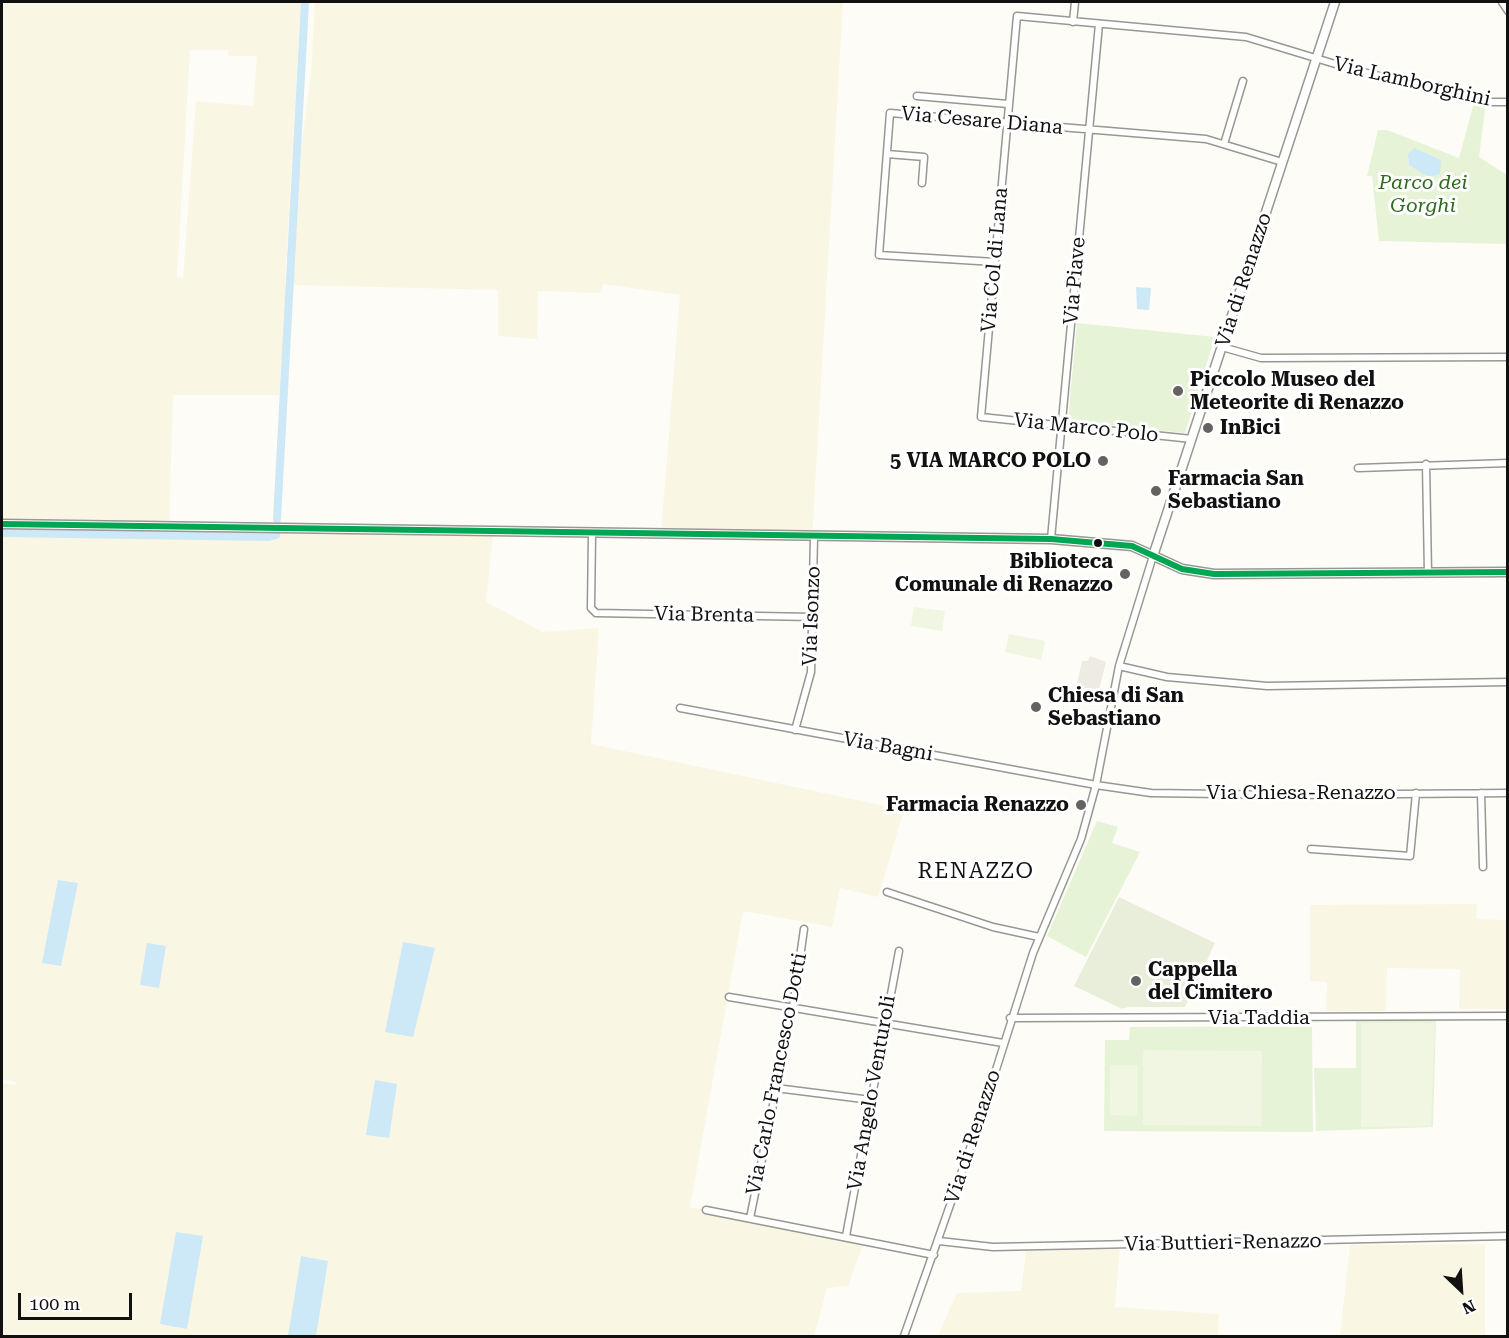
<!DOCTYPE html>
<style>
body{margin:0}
#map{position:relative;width:1509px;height:1338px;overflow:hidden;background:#fdfcf7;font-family:"Roboto Serif",serif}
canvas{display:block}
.frame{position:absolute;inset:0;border:3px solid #111;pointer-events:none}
.north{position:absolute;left:1431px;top:1260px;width:60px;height:60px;-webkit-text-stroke:4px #fff;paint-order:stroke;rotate:155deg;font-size:16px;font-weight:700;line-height:24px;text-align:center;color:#111}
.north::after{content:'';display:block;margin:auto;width:21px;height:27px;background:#111;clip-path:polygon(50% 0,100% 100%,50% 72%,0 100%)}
.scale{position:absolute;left:18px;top:1293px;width:114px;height:27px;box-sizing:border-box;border:3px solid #111;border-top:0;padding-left:8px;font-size:18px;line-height:21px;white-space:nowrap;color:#111;-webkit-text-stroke:4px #fff;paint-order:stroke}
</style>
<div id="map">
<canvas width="1509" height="1338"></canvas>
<div class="frame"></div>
<div class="north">N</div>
<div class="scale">100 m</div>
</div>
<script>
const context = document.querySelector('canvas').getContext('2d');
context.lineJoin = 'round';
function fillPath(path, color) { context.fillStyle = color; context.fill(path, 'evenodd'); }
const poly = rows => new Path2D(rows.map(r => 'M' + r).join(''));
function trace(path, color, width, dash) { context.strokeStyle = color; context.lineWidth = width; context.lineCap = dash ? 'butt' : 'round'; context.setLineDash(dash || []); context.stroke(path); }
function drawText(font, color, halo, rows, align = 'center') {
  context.font = font + ' "Roboto Serif",serif'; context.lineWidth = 6; context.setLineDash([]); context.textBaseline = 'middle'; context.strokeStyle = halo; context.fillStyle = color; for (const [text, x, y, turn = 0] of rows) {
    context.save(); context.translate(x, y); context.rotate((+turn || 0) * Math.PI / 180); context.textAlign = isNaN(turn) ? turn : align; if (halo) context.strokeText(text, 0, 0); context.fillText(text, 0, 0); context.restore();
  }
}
fillPath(poly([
 [2,2,301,2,285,284,290,285,288,395,173,395,169,530,493,533,486,602,543,632,599,628,591,744,904,810,878,897,840,888,832,927,743,911,690,1207,864,1242,848,1286,827,1288,814,1336,2,1336,2,1083,15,1085,16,1082,2,1079],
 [190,50,228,50,228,56,257,56,253,106,196,101,183,278,177,277],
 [315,2,843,2,812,539,661,533,680,295,603,284,600,293,538,291,537,339,498,336,498,290,295,285,291,281,297,179,311,74],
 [1477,904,1476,919,1507,920,1507,1009,1459,1009,1460,969,1387,968,1386,1011,1326,1011,1327,982,1310,981,1310,905],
 [1485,1244,1485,1336,1340,1336,1350,1245],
 [1120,1245,1115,1307,1219,1314,1218,1336,938,1336,957,1293,1021,1291,1026,1251]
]), '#f9f7e4');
fillPath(poly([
 [1475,99,1486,102,1479,157,1507,175,1507,244,1379,241,1372,176,1367,176,1378,130,1387,130,1459,158],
 [1077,323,1215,337,1185,433,1068,421],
 [1097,821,1118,827,1112,843,1140,852,1086,957,1047,936],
 [1436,1020,1433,1127,1316,1131,1314,1068,1356,1068,1356,1021],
 [1312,1026,1313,1132,1104,1131,1105,1040,1129,1040,1130,1027]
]), '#e7f3d7');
fillPath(poly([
 [1119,897,1215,943,1185,1007,1128,1007,1122,1009,1074,986]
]), '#e9eedb');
fillPath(poly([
 [914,607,945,611,942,631,911,626],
 [1009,634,1045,641,1041,660,1005,652],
 [1361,1023,1435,1023,1431,1126,1361,1127],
 [1143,1050,1262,1051,1261,1126,1143,1125],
 [1110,1065,1138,1065,1138,1116,1110,1115]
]), '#f0f6e1');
fillPath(poly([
 [1090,656,1106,662,1096,701,1084,698,1085,693,1079,691,1077,684,1082,661,1088,661]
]), '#edebe2');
fillPath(poly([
 [1414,148,1441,160,1440,174,1429,177,1409,165,1408,154],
 [1136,287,1151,288,1149,310,1137,309],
 [58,880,78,883,61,966,42,963],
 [403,942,435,948,413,1037,385,1032],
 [147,943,166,946,159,988,140,985],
 [375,1080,397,1084,389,1138,366,1135],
 [176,1232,203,1236,187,1329,160,1324],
 [301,1256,328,1261,316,1336,288,1336]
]), '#cde8f7');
trace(poly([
 [277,519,305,2],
 [2,533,269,537,276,535]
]), '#cde8f7', 8);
const minor = poly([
 [1502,2,1508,11],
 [1073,22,1075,2],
 [917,96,1008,104],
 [1224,144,1243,81],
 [887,154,924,157,922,183],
 [995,262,879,255,890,113,1206,139,1282,162],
 [1222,347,1261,358,1508,357],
 [1192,439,981,417,1017,16,1246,37,1355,70,1486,102,1508,102],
 [1426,464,1428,573],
 [1358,468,1508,463],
 [592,534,591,608,596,613,813,617],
 [1051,539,1099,24],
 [1119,666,1167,677,1267,686,1508,682],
 [680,708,1096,785,1151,793,1290,795,1508,793],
 [795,730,811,672,814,537],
 [1481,793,1483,867],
 [1311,849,1410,856,1416,793],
 [887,892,993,927,1039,937],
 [729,997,1003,1043],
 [1010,1018,1508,1016],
 [776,1088,871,1100],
 [706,1210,934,1255],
 [750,1218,793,1007,804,929],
 [846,1236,899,951],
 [939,1241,993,1247,1508,1236],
 [904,1336,981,1117,1033,953,1081,839,1096,785,1119,666,1153,556]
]);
const tertiary = poly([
 [2,524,1051,539,1132,546,1182,569,1214,574,1508,572],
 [1153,556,1335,2]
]);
trace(minor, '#979795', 9);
trace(tertiary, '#979795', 11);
trace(minor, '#fffffe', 6);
trace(tertiary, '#fffffe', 8);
trace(poly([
 [2,524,1051,539,1132,546,1182,569,1214,574,1508,572]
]), '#00a651', 6);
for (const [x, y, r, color] of [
 [1178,391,6,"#646362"],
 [1208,428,6,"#646362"],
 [1103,461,6,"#646362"],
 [1156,491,6,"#646362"],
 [1098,543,5,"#111"],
 [1125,574,6,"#646362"],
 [1036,707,6,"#646362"],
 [1081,805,6,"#646362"],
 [1136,981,6,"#646362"]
]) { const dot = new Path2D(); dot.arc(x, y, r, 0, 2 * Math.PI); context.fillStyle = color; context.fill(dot); trace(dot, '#fff', 2); }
drawText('20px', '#111', '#fff', [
 ["Via Lamborghini",1412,82,13],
 ["Via Cesare Diana",982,121,5],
 ["Via Col di Lana",995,260,-85],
 ["Via di Renazzo",1244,280,-72],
 ["Via Piave",1075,281,-85],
 ["Via Marco Polo",1086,428,6],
 ["Via Brenta",704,615,1],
 ["Via Isonzo",812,616,-88],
 ["Via Bagni",888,747,10],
 ["Via Chiesa-Renazzo",1301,793],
 ["Via Taddia",1259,1018],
 ["Via Carlo Francesco Dotti",777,1074,-79],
 ["Via Angelo Venturoli",872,1093,-80],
 ["Via di Renazzo",973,1137,-72],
 ["Via Buttieri-Renazzo",1223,1243,-1]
]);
drawText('italic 20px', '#2f6b1f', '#fff', [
 ["Parco dei",1423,183],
 ["Gorghi",1423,206]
]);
drawText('bold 20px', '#111', '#fff', [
 ["Piccolo Museo del",1190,380],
 ["Meteorite di Renazzo",1190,403],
 ["InBici",1220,428],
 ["5 VIA MARCO POLO",1091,461,"right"],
 ["Farmacia San",1168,479],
 ["Sebastiano",1168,502],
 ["Biblioteca",1113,562,"right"],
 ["Comunale di Renazzo",1113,585,"right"],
 ["Chiesa di San",1048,696],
 ["Sebastiano",1048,719],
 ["Farmacia Renazzo",1069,805,"right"],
 ["Cappella",1148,970],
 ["del Cimitero",1148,993]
], 'left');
context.letterSpacing = '1.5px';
drawText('22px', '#111', '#fff', [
 ["RENAZZO",976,872]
]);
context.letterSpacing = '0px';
</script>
